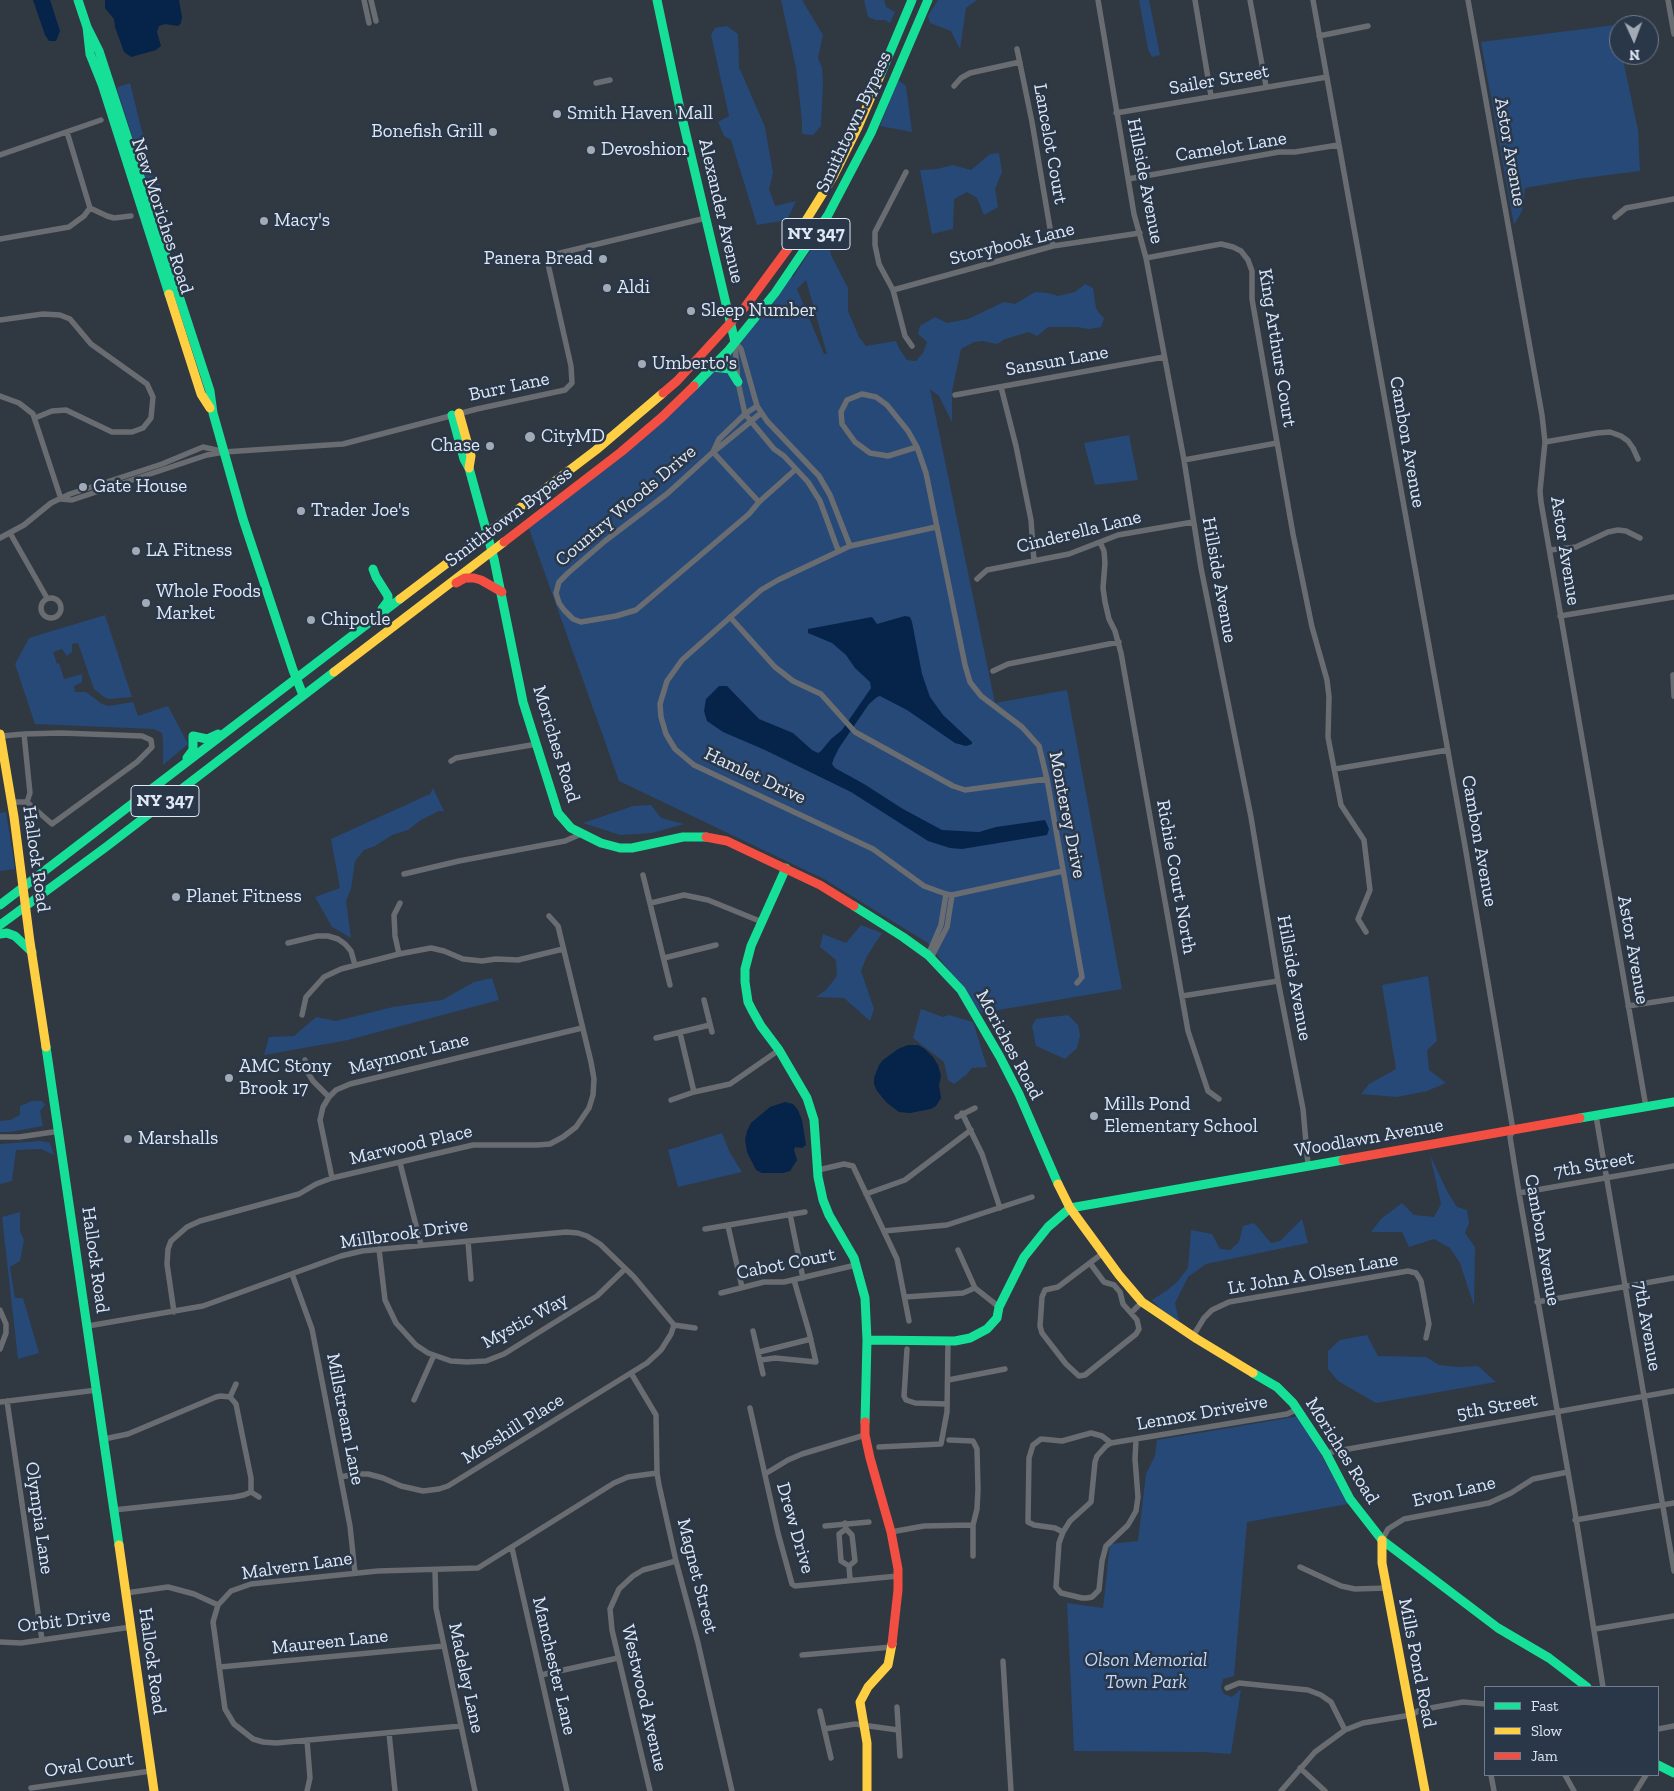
<!DOCTYPE html>
<style>
body{margin:0}
#map{position:relative;width:1674px;height:1791px;overflow:hidden;background:#303842;font-family:"Zilla Slab",serif}
canvas{display:block}
.legend{position:absolute;left:1484px;top:1686px;width:175px;height:90px;box-sizing:border-box;background:#293749;border:1px solid #717d8d;margin:0;padding:6px 9px;list-style:none;font-size:15px;color:#dee7f3}
.legend li{display:flex;align-items:center;gap:10px;height:25px}
.legend b{width:25px;border:1px solid #717d8d}
.north{position:absolute;left:1609px;top:15px;width:50px;height:50px;box-sizing:border-box;background:#293749;border:1px solid #717d8d;border-radius:50%;rotate:178deg;font-size:14px;font-weight:700;line-height:20px;text-align:center;color:#dee7f3}
.north::after{content:'';display:block;margin:auto;width:18px;height:22px;background:#a1aab5;clip-path:polygon(50% 0,100% 100%,50% 72%,0 100%)}
</style>
<div id="map">
<canvas width="1674" height="1791"></canvas>
<ul class="legend">
<li><b style="height:6px;background:#16e098"></b>Fast</li>
<li><b style="height:6px;background:#ffcf43"></b>Slow</li>
<li><b style="height:6px;background:#f24e42"></b>Jam</li>
</ul>
<div class="north">N</div>
</div>
<script>
const context = document.querySelector('canvas').getContext('2d');
context.lineJoin = 'round';
function fillPath(path, color) { context.fillStyle = color; context.fill(path, 'evenodd'); }
const poly = rows => new Path2D(rows.map(r => 'M' + r).join(''));
function trace(path, color, width, dash) { context.strokeStyle = color; context.lineWidth = width; context.lineCap = dash ? 'butt' : 'round'; context.setLineDash(dash || []); context.stroke(path); }
function drawText(font, color, halo, rows, align = 'center') {
  context.font = font + ' "Zilla Slab",serif'; context.lineWidth = 5; context.setLineDash([]); context.textBaseline = 'middle'; context.strokeStyle = halo; context.fillStyle = color; for (const [text, x, y, turn = 0] of rows) {
    context.save(); context.translate(x, y); context.rotate((+turn || 0) * Math.PI / 180); context.textAlign = isNaN(turn) ? turn : align; if (halo) context.strokeText(text, 0, 0); context.fillText(text, 0, 0); context.restore();
  }
}
fillPath(poly([
 [781,0,802,0,823,35,818,58,822,68,823,84,821,126,813,135,802,134,802,121,796,68],
 [864,0,884,0,886,7,895,12,890,23,885,20,876,20,868,17],
 [938,0,977,0,966,8,960,49,951,31,930,23,928,16],
 [1139,0,1149,0,1160,55,1152,57,1148,49],
 [1615,25,1619,32,1619,55,1622,55,1638,130,1640,171,1577,179,1525,188,1522,211,1514,225,1481,42],
 [727,26,738,34,739,67,765,127,773,173,769,189,775,206,796,201,787,220,757,225,731,140,724,136,718,122,729,116,711,35,715,28],
 [898,80,906,86,912,132,880,126],
 [130,83,155,184,160,184,160,185,148,186,117,89,118,87],
 [999,153,1002,172,995,189,998,207,984,215,977,198,967,192,954,199,953,229,932,234,920,170,937,169,953,165,971,170,990,154],
 [826,227,831,255,848,288,848,311,859,337,866,346,896,341,900,350,907,360,916,361,923,353,927,342,918,334,920,326,935,317,947,323,968,319,1004,302,1015,304,1035,292,1048,293,1058,296,1075,292,1085,284,1093,288,1096,308,1099,313,1104,318,1101,327,1089,329,1077,327,1048,327,1037,336,1029,332,1005,339,997,344,982,341,974,342,961,349,952,391,952,422,939,396,930,389,995,703,1067,690,1122,989,981,1013,928,943,824,879,619,781,528,526,688,394,791,276,793,277],
 [806,280,827,354,824,354,797,289],
 [1129,435,1138,480,1095,485,1084,443],
 [105,615,132,697,109,699,104,697,94,689,78,643,72,644,72,652,67,656,62,649,53,652,57,664,59,663,64,679,82,674,82,682,74,686,75,692,86,692,102,704,108,706,133,702,138,716,168,706,188,744,163,765,163,741,162,733,154,729,35,724,15,664,29,638],
 [433,788,444,811,439,811,421,820,408,830,392,835,375,846,364,850,355,861,351,889,346,901,351,938,332,927,315,897,340,888,331,839,430,794],
 [651,805,661,818,684,824,652,833,620,835,583,823,633,806],
 [6,812,15,869,0,871,0,813],
 [861,925,882,933,867,956,861,971,874,1009,870,1021,844,998,816,997,826,990,837,976,836,960,820,947,823,934,846,943],
 [1428,976,1437,1041,1427,1050,1429,1070,1446,1083,1427,1091,1397,1097,1361,1094,1369,1084,1396,1069,1382,985],
 [492,978,499,1000,348,1040,264,1055,269,1037,294,1036,316,1017,336,1021,393,1007,442,1000,474,982],
 [921,1009,943,1017,949,1015,973,1022,987,1067,972,1068,966,1075,954,1084,948,1080,944,1062,913,1038],
 [1068,1015,1078,1025,1080,1035,1077,1048,1065,1059,1036,1046,1032,1026,1036,1019],
 [32,1101,42,1101,45,1105,40,1111,43,1126,10,1132,0,1132,0,1121,10,1120,20,1115,20,1106],
 [722,1133,730,1153,742,1172,678,1187,668,1150],
 [41,1141,50,1143,54,1155,41,1149,16,1150,12,1181,0,1184,0,1144],
 [1430,1155,1447,1191,1457,1207,1467,1210,1469,1223,1465,1233,1475,1247,1474,1306,1460,1263,1450,1248,1434,1239,1409,1247,1402,1232,1371,1232,1381,1219,1402,1203,1414,1215,1434,1217,1441,1204],
 [20,1212,20,1232,24,1240,20,1261,10,1267,15,1298,23,1298,39,1353,18,1359,2,1217],
 [1302,1219,1308,1243,1206,1264,1188,1277,1175,1303,1179,1321,1161,1310,1152,1300,1166,1291,1177,1282,1188,1268,1191,1230,1212,1234,1220,1249,1230,1250,1239,1242,1243,1226,1254,1223,1271,1243,1280,1241],
 [1367,1335,1378,1356,1426,1357,1439,1365,1459,1367,1478,1366,1496,1382,1376,1403,1338,1381,1328,1369,1328,1351,1340,1340],
 [1300,1416,1348,1504,1247,1522,1234,1676,1223,1679,1221,1688,1224,1694,1232,1697,1241,1689,1231,1754,1202,1752,1074,1751,1067,1603,1103,1608,1110,1544,1138,1541,1146,1474,1155,1456,1157,1440]
]), '#274978');
fillPath(poly([
 [33,0,50,0,60,31,56,41,49,41,45,35],
 [105,0,179,0,182,17,181,23,178,26,165,24,159,26,157,32,161,46,156,50,131,57,124,52,115,27,114,19,105,8],
 [905,616,910,617,912,622,922,674,930,697,943,715,972,742,972,744,966,746,955,743,907,710,880,696,877,697,869,704,858,720,839,748,834,758,832,764,835,768,864,784,903,809,942,830,979,832,996,827,1045,820,1049,829,1047,835,962,849,950,848,928,841,851,792,765,750,723,732,707,721,704,711,706,699,719,686,727,686,759,719,793,733,812,750,818,753,821,751,831,739,842,730,871,688,870,682,855,668,846,655,832,643,808,633,808,629,872,617,877,624],
 [908,1045,918,1045,925,1049,933,1057,938,1065,941,1076,939,1085,941,1098,936,1106,931,1109,910,1113,899,1112,887,1103,877,1091,874,1084,874,1078,879,1065,883,1060,898,1049],
 [785,1102,793,1104,798,1110,802,1120,806,1145,802,1148,795,1147,794,1150,797,1160,790,1171,783,1173,762,1173,756,1170,747,1152,745,1140,747,1131,751,1123,770,1107]
]), '#06234a');
trace(poly([
 [364,0,369,23],
 [371,0,376,21],
 [1098,0,1134,214,1146,258,1184,460,1201,568,1251,817,1278,981,1303,1109,1308,1165],
 [1195,0,1211,96],
 [1250,0,1266,86],
 [1313,0,1465,846,1513,1130,1510,1137,1519,1193,1574,1506,1603,1687],
 [1468,0,1542,415,1545,442,1540,491,1541,502,1646,1107],
 [1668,0,1674,34],
 [1319,36,1368,26],
 [1017,49,1032,122,1053,246],
 [596,83,610,80],
 [954,86,961,78,970,73,1020,62],
 [1116,113,1327,77],
 [67,132,90,208],
 [0,155,101,120],
 [906,172,875,232,875,245,879,264,893,290,905,336,912,346],
 [1128,179,1279,152,1295,152,1338,145],
 [1615,217,1626,208,1674,199],
 [0,239,69,227,84,216,90,208,107,216,114,218,131,216],
 [1146,258,1221,244,1233,247,1241,251,1248,260,1252,271,1252,299,1293,534,1312,627,1327,680,1329,697,1328,737,1341,805,1364,840,1370,890,1358,919,1366,932],
 [893,290,1053,246,1140,233],
 [0,320,43,314,60,315,70,319,91,344,147,384,153,397,151,418,143,428,132,432,112,432,66,410,52,411,35,418],
 [735,342,741,349,757,406,767,421,819,476,830,495,850,546],
 [735,345,738,382,745,414,774,449,784,456,808,482,820,501,838,550],
 [1001,387,1016,446,1031,520,1034,561],
 [955,395,1164,357],
 [0,396,19,403,33,414,61,499],
 [1545,442,1597,433,1610,432,1621,436,1628,441,1633,448,1638,459],
 [917,447,888,456,870,453,855,442,842,424,841,412,847,400,862,394,876,397,887,405,908,431,917,447,926,473,965,665,970,682,981,696,1022,727,1039,746,1047,779,1082,977,1077,983],
 [713,452,759,502,749,514,636,610,616,616,581,622,573,619,564,610,559,603,556,593,559,582,568,573,605,541,668,493,713,452,722,445,761,413],
 [713,452,719,439,745,414,757,406],
 [1184,460,1277,443],
 [61,499,72,500,207,455,224,452,343,444,477,409,565,390,572,383,571,366,548,264,552,255,706,218],
 [759,502,796,469],
 [936,527,850,546,778,580,761,590,682,660,667,681,660,704,661,717,666,734,675,749,694,765,873,849,924,886,946,894,952,895,1063,871],
 [10,533,47,598],
 [0,538,24,525,51,503,70,494,162,464,203,447,221,451],
 [1100,542,1104,551,1105,563,1103,588,1105,602,1109,619,1115,631,1121,653,1188,1031,1208,1091,1219,1099],
 [1550,550,1576,547,1608,532,1618,530,1626,531,1640,538],
 [977,579,987,570,1069,554,1118,535,1193,522],
 '41 608a10 10 0 1 1 20 0a10 10 0 1 1-20 0Z',
 [1560,616,1674,597],
 [730,617,775,667,793,681,821,694,855,732,953,786,965,790,1047,779],
 [993,671,1008,664,1119,642],
 [1673,675,1674,696],
 [24,734,30,793,27,802],
 [2,736,24,734,61,733,142,736,151,740,152,747,137,762,52,824,27,802,12,802],
 [451,761,456,758,537,744],
 [1335,769,1448,750],
 [404,874,459,861,565,841,581,834],
 [643,875,670,985],
 [651,903,684,895,708,900,762,922],
 [288,943,317,936,328,936,338,939,345,944,351,951,355,965],
 [399,954,395,936,394,915,400,903],
 [928,955,941,925,946,894],
 [664,958,716,945],
 [931,958,947,927,952,895],
 [1182,996,1278,981],
 [704,1000,712,1032],
 [1628,1006,1674,999],
 [302,1015,306,997,324,977,341,969,399,954,431,948,444,951,463,959,482,961,496,959,518,960,563,949],
 [680,1033,694,1092],
 [656,1038,710,1025],
 [305,1060,308,1073,313,1081,329,1097],
 [671,1100,694,1092,730,1084,779,1050],
 [962,1113,982,1154,1000,1208],
 [1596,1116,1674,1571],
 [957,1117,975,1108],
 [0,1137,19,1137,60,1131],
 [400,1163,421,1245],
 [818,1170,844,1164,853,1166,897,1259,909,1321],
 [332,1178,320,1120,323,1107,329,1097,336,1090,350,1084,582,1028],
 [1519,1193,1674,1166],
 [866,1194,905,1180,971,1130],
 [790,1214,803,1278],
 [728,1226,742,1287],
 [705,1229,805,1212],
 [884,1231,947,1225,1032,1197],
 [468,1241,471,1279],
 [379,1249,385,1300,396,1323,416,1345,428,1353,451,1361,467,1362,486,1361,504,1354,597,1296,625,1269],
 [958,1250,975,1288,999,1307],
 [1090,1263,1104,1282,1114,1285,1120,1292,1123,1304,1137,1320,1139,1329,1136,1334,1085,1375,1079,1376,1066,1364,1042,1333,1040,1326,1042,1297,1045,1290,1058,1287,1103,1253],
 [292,1274,312,1329,350,1526,355,1573],
 [721,1293,764,1282,784,1282,856,1265],
 [905,1297,963,1293,975,1288],
 [1537,1302,1674,1278],
 [0,1310,6,1324,6,1333,0,1349],
 [174,1312,167,1264,168,1249,171,1241,187,1227,200,1221,299,1194,316,1184,332,1178,473,1145,537,1145,550,1144,563,1137,576,1127,589,1108,593,1095,594,1079,591,1062,558,926,549,916],
 [1131,1313,1142,1302],
 [88,1326,203,1306,341,1256,362,1251,566,1232,578,1233,587,1236,600,1244,634,1277,674,1325,695,1328],
 [753,1331,763,1374],
 [1193,1336,1204,1318,1212,1310,1229,1302,1408,1271,1416,1273,1421,1281,1429,1324,1426,1338],
 [907,1349,904,1396,906,1400,915,1403,947,1404],
 [759,1352,811,1339],
 [761,1360,775,1358,816,1362,809,1332,794,1280],
 [631,1373,656,1415,657,1473,659,1485,676,1561,698,1643,732,1791],
 [948,1380,1005,1369],
 [230,1397,236,1404,238,1414,251,1478,251,1492],
 [230,1397,236,1384],
 [414,1400,434,1355],
 [7,1401,42,1640],
 [0,1402,97,1390],
 [750,1408,778,1533,792,1584,795,1586,898,1576],
 [104,1439,128,1434,216,1397,221,1396,230,1397],
 [949,1440,973,1441,977,1449,978,1489,977,1509,973,1525,973,1556],
 [1136,1440,1135,1459,1138,1497,1136,1511,1128,1525,1106,1546,1102,1561,1099,1590,1092,1597,1087,1598,1082,1598,1061,1593,1056,1587,1059,1543,1063,1532,1070,1521,1091,1502,1095,1462,1097,1456,1106,1446,1111,1443,1287,1414,1298,1409],
 [879,1447,941,1444,947,1412,948,1341],
 [1326,1453,1674,1391],
 [765,1474,788,1460,802,1454,865,1435],
 [341,1477,355,1474,368,1474,383,1478,401,1486,423,1491,439,1489,448,1486,647,1363,661,1350,671,1334,674,1325],
 [251,1492,259,1497],
 [114,1510,234,1497,244,1495,251,1492],
 [1575,1520,1674,1503],
 [845,1523,846,1529,852,1535,855,1561,849,1566],
 [825,1526,869,1522],
 [846,1529,839,1534,841,1561,849,1566,850,1579],
 [891,1532,924,1526,973,1525],
 [1063,1532,1055,1528,1034,1525,1028,1522,1029,1458,1033,1445,1041,1439,1062,1441,1091,1433,1102,1436,1111,1443],
 [1382,1540,1388,1529,1404,1519,1489,1503,1511,1493,1533,1479,1568,1472],
 [512,1548,567,1791],
 [1300,1567,1341,1586,1355,1589,1387,1588],
 [435,1570,436,1608,475,1791],
 [126,1593,168,1587,194,1594,218,1605],
 [1595,1629,1674,1616],
 [0,1642,21,1643,131,1627],
 [802,1655,892,1647],
 [1003,1661,1011,1791],
 [220,1667,444,1646],
 [541,1675,618,1658],
 [1227,1688,1239,1683,1308,1690,1321,1695,1331,1702,1345,1730],
 [897,1707,900,1756],
 [820,1711,831,1758],
 [461,1726,276,1743,263,1742,253,1739,234,1724,225,1709,213,1622,218,1605,231,1591,251,1584,378,1571,478,1568,614,1483,628,1477,657,1473],
 [824,1729,855,1724,898,1730],
 [1658,1729,1674,1726],
 [389,1733,395,1791],
 [1300,1768,1325,1791],
 [1491,1775,1494,1791],
 [1565,1775,1574,1791],
 [31,1788,151,1771],
 [307,1791,310,1778,307,1740],
 [650,1791,612,1630,610,1609,619,1589,633,1576,643,1570,676,1561],
 [1281,1791,1315,1752,1345,1730,1363,1723,1411,1715,1420,1710,1463,1702,1485,1704],
 [1636,1791,1646,1775]
]), '#696c70', 5.5);
trace(poly([
 [78,0,87,27,90,54,102,84,169,294],
 [657,0,680,109,735,342],
 [87,27,99,51,210,391,213,413,243,519,293,670,303,695],
 [880,76,912,0],
 [713,367,730,369,738,382],
 [694,386,728,351,775,293,828,215,871,133,928,0],
 [452,415,464,459,469,468,494,559,523,702,558,813,571,828,601,843,620,848,632,848,683,837,706,837],
 [373,569,376,577,388,596,388,601,382,609],
 [187,758,193,750,193,736,207,739,218,734],
 [786,868,751,946,745,969,745,982,748,1002,752,1010,761,1026,779,1050,807,1098,814,1120,818,1177,823,1200,829,1215,854,1258,865,1298,867,1340,865,1422],
 [0,905,400,599],
 [854,906,903,937,928,955,961,990,1000,1057,1019,1094,1058,1184],
 [0,925,106,847,334,672],
 [0,934,7,933,15,936,32,952],
 [46,1047,119,1545],
 [1580,1118,1674,1102],
 [867,1340,955,1341,970,1338,987,1329,997,1318,999,1307,1024,1257,1048,1227,1070,1208,1343,1160],
 [1253,1373,1277,1387,1293,1403,1326,1453,1350,1499,1382,1540,1498,1628,1549,1658,1587,1687],
 [1658,1765,1674,1773]
]), '#16e098', 9);
trace(poly([
 [792,243,833,177,858,127,880,76],
 [169,294,201,394,210,408],
 [459,413,471,456,469,468],
 [400,599,596,450,663,393],
 [334,672,504,542],
 [0,734,14,817,30,942,46,1047],
 [1058,1184,1070,1208,1119,1275,1142,1302,1197,1339,1253,1373],
 [1382,1540,1382,1563,1425,1791],
 [119,1545,154,1791],
 [867,1791,867,1743,860,1702,868,1687,888,1665,892,1644]
]), '#ffcf43', 9);
trace(poly([
 [663,393,677,381,745,307,792,243],
 [504,542,621,452,662,417,694,386],
 [456,583,465,578,474,578,481,580,502,592],
 [706,837,727,841,820,885,854,906],
 [1343,1160,1580,1118],
 [865,1422,865,1435,870,1458,891,1532,898,1569,898,1590,892,1644]
]), '#f24e42', 9);
for (const [x, y, r, color] of [
 [557,114,5,"#a1aab5"],
 [493,132,5,"#a1aab5"],
 [591,150,5,"#a1aab5"],
 [264,221,5,"#a1aab5"],
 [603,259,5,"#a1aab5"],
 [607,288,5,"#a1aab5"],
 [691,311,5,"#a1aab5"],
 [642,364,5,"#a1aab5"],
 [530,437,6,"#a1aab5"],
 [490,446,5,"#a1aab5"],
 [83,487,5,"#a1aab5"],
 [301,511,5,"#a1aab5"],
 [136,551,5,"#a1aab5"],
 [146,603,5,"#a1aab5"],
 [311,620,5,"#a1aab5"],
 [176,897,5,"#a1aab5"],
 [229,1078,5,"#a1aab5"],
 [1094,1116,5,"#a1aab5"],
 [128,1139,5,"#a1aab5"]
]) { const dot = new Path2D(); dot.arc(x, y, r, 0, 2 * Math.PI); context.fillStyle = color; context.fill(dot); trace(dot, '#293749', 2); }
for (const [x, y, w] of [
 [816,234,68],
 [165,801,68]
]) { const box = new Path2D(); box.roundRect(x - w / 2, y - 15.5, w, 31, 4); context.fillStyle = '#293749'; context.fill(box); trace(box, '#dee7f3', 1); }
drawText('bold 18px', '#dee7f3', null, [
 ["NY 347",816,234],
 ["NY 347",165,801]
]);
drawText('19px', '#dee7f3', '#293749', [
 ["Sailer Street",1219,80,-10],
 ["Smithtown Bypass",854,122,-65],
 ["Lancelot Court",1050,144,80],
 ["Camelot Lane",1231,147,-9],
 ["Astor Avenue",1510,152,80],
 ["Hillside Avenue",1145,181,79],
 ["Alexander Avenue",721,211,77],
 ["New Moriches Road",162,216,72],
 ["Storybook Lane",1012,244,-14],
 ["King Arthurs Court",1277,348,81],
 ["Sansun Lane",1057,361,-10],
 ["Burr Lane",509,387,-12],
 ["Cambon Avenue",1407,442,80],
 ["Country Woods Drive",626,506,-40],
 ["Smithtown Bypass",509,517,-37],
 ["Cinderella Lane",1079,532,-14],
 ["Astor Avenue",1565,551,81],
 ["Hillside Avenue",1219,580,80],
 ["Moriches Road",556,744,73],
 ["Hamlet Drive",755,776,25],
 ["Monterey Drive",1067,815,79],
 ["Cambon Avenue",1479,841,80],
 ["Hallock Road",36,859,82],
 ["Richie Court North",1176,877,80],
 ["Astor Avenue",1633,950,80],
 ["Hillside Avenue",1294,978,80],
 ["Moriches Road",1009,1045,62],
 ["Maymont Lane",409,1054,-14],
 ["Woodlawn Avenue",1369,1138,-10],
 ["Marwood Place",411,1145,-13],
 ["7th Street",1594,1165,-10],
 ["Millbrook Drive",404,1234,-8],
 ["Cambon Avenue",1542,1240,80],
 ["Hallock Road",95,1260,82],
 ["Cabot Court",786,1264,-11],
 ["Lt John A Olsen Lane",1313,1274,-10],
 ["Mystic Way",525,1321,-29],
 ["7th Avenue",1647,1326,80],
 ["5th Street",1497,1407,-10],
 ["Lennox Driveive",1202,1413,-10],
 ["Millstream Lane",345,1419,79],
 ["Mosshill Place",513,1429,-32],
 ["Moriches Road",1342,1451,58],
 ["Evon Lane",1454,1492,-13],
 ["Olympia Lane",39,1518,82],
 ["Drew Drive",795,1528,74],
 ["Malvern Lane",297,1566,-8],
 ["Magnet Street",697,1576,76],
 ["Orbit Drive",64,1621,-7],
 ["Maureen Lane",330,1642,-6],
 ["Hallock Road",152,1661,82],
 ["Mills Pond Road",1417,1663,79],
 ["Manchester Lane",554,1666,77],
 ["Madeley Lane",466,1678,78],
 ["Westwood Avenue",644,1698,77],
 ["Oval Court",89,1765,-8]
]);
drawText('19px', '#dee7f3', '#293749', [
 ["Smith Haven Mall",567,114],
 ["Bonefish Grill",483,132,"right"],
 ["Devoshion",601,150],
 ["Macy's",274,221],
 ["Panera Bread",593,259,"right"],
 ["Aldi",617,288],
 ["Sleep Number",701,311],
 ["Umberto's",652,364],
 ["CityMD",541,437],
 ["Chase",480,446,"right"],
 ["Gate House",93,487],
 ["Trader Joe's",311,511],
 ["LA Fitness",146,551],
 ["Whole Foods",156,592],
 ["Market",156,614],
 ["Chipotle",321,620],
 ["Planet Fitness",186,897],
 ["AMC Stony",239,1067],
 ["Brook 17",239,1089],
 ["Mills Pond",1104,1105],
 ["Elementary School",1104,1127],
 ["Marshalls",138,1139]
], 'left');
drawText('italic 19px', '#bfd8fb', '#293749', [
 ["Olson Memorial",1146,1661],
 ["Town Park",1146,1683]
]);
</script>
